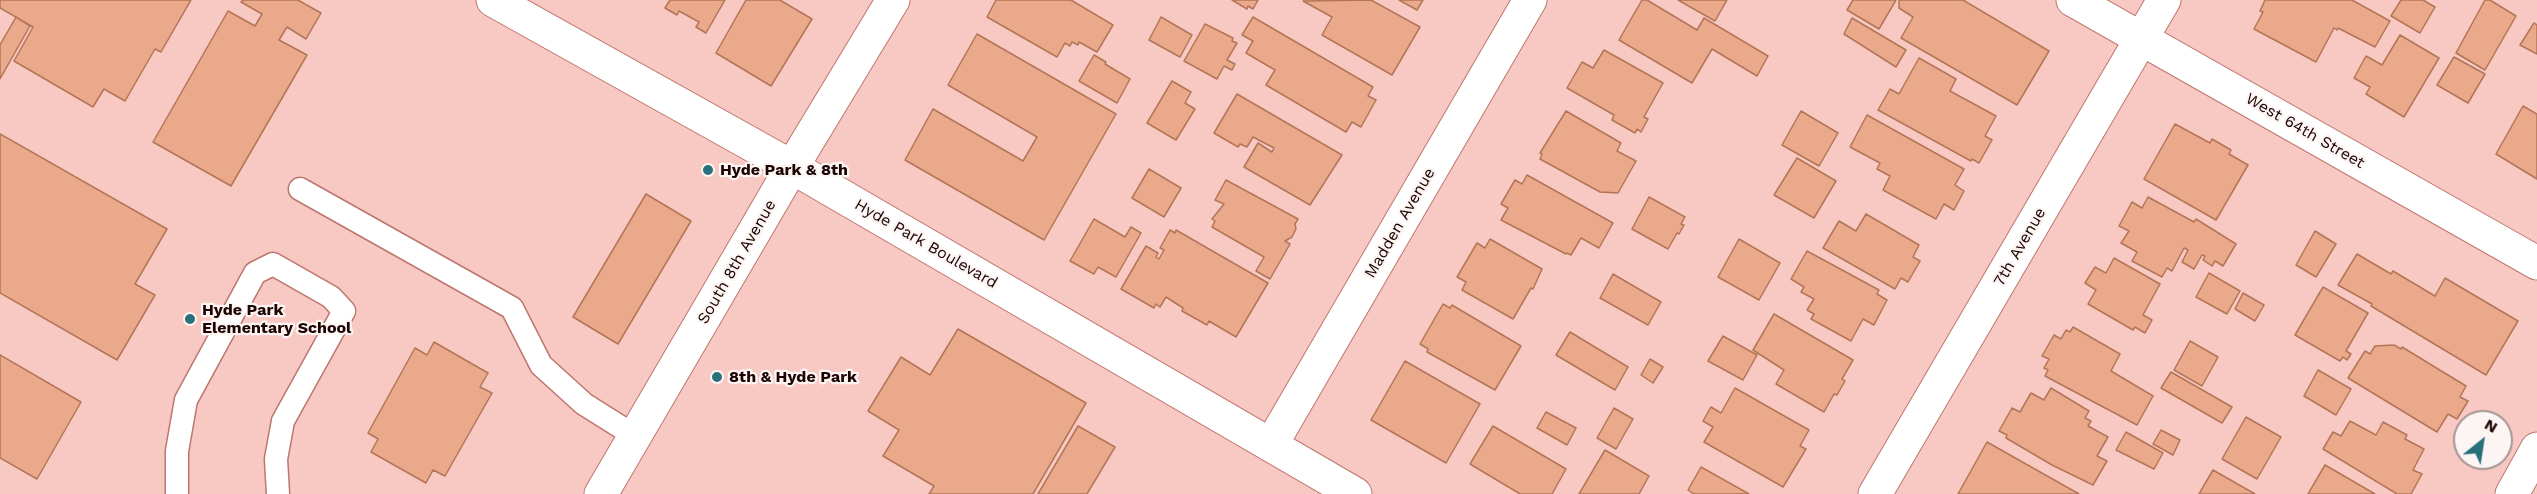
<!DOCTYPE html>
<style>
body{margin:0}
#map{position:relative;width:2537px;height:494px;overflow:hidden;background:#f8c9c3;font-family:"Work Sans",sans-serif}
canvas{display:block}
.north{position:absolute;left:2453px;top:410px;width:60px;height:60px;box-sizing:border-box;background:#fdf5f4;border:2px solid #a39594;border-radius:50%;rotate:30deg;font-size:16px;font-weight:700;line-height:24px;text-align:center;color:#1c0403}
.north::after{content:'';display:block;margin:auto;width:21px;height:27px;background:#28717a;clip-path:polygon(50% 0,100% 100%,50% 72%,0 100%)}
</style>
<div id="map">
<canvas width="2537" height="494"></canvas>
<div class="north">N</div>
</div>
<script>
const context = document.querySelector('canvas').getContext('2d');
context.lineJoin = 'round';
function fillPath(path, color) { context.fillStyle = color; context.fill(path, 'evenodd'); }
const poly = rows => new Path2D(rows.map(r => 'M' + r).join(''));
function trace(path, color, width, dash) { context.strokeStyle = color; context.lineWidth = width; context.lineCap = dash ? 'butt' : 'round'; context.setLineDash(dash || []); context.stroke(path); }
function drawText(font, color, halo, rows, align = 'center') {
  context.font = font + ' "Work Sans",sans-serif'; context.lineWidth = 4.5; context.setLineDash([]); context.textBaseline = 'middle'; context.strokeStyle = halo; context.fillStyle = color; for (const [text, x, y, turn = 0] of rows) {
    context.save(); context.translate(x, y); context.rotate((+turn || 0) * Math.PI / 180); context.textAlign = isNaN(turn) ? turn : align; if (halo) context.strokeText(text, 0, 0); context.fillText(text, 0, 0); context.restore();
  }
}
const building = poly([
 [0,0,191,0,161,52,155,49,125,101,104,89,93,107,14,61,33,27,0,8,0,0],
 [243,0,298,0,321,13,306,39,287,27,279,40,307,55,231,186,153,142,228,11,255,26,262,14,241,2,243,0],
 [670,0,725,0,706,33,696,27,699,22,679,11,677,15,665,8,670,0],
 [746,0,780,0,812,19,771,86,716,53,746,0],
 [996,0,1071,0,1113,25,1097,52,1079,42,1078,45,1072,42,1070,46,1065,43,1057,57,987,17,996,0],
 [1232,0,1258,0,1253,9,1248,6,1247,9,1232,0],
 [1371,0,1420,27,1392,75,1322,35,1332,17,1303,1,1371,0],
 [1399,0,1423,0,1417,10,1399,0],
 [1642,0,1647,0,1697,30,1704,18,1768,56,1757,76,1712,49,1692,83,1619,40,1642,0],
 [1678,0,1727,0,1715,21,1678,0],
 [1853,0,1896,0,1879,29,1847,10,1853,0],
 [1899,0,1963,0,2049,51,2017,105,1901,38,1913,17,1899,8,1899,0],
 [2265,0,2352,0,2390,21,2375,47,2338,28,2337,30,2334,28,2316,62,2254,29,2263,12,2260,11,2265,0],
 [2401,0,2423,0,2435,7,2420,33,2391,16,2401,0],
 [2485,0,2490,0,2516,16,2485,70,2456,53,2485,0],
 [16,17,30,26,0,79,0,45,16,17],
 [1161,17,1192,35,1180,57,1149,40,1161,17],
 [1253,17,1373,87,1368,96,1376,100,1361,127,1352,122,1346,132,1266,85,1275,70,1246,53,1253,41,1242,35,1253,17],
 [1852,18,1906,50,1896,67,1844,34,1852,18],
 [2534,23,2537,25,2537,54,2520,45,2534,23],
 [1205,24,1233,38,1232,41,1237,43,1227,60,1235,64,1232,70,1224,66,1217,79,1184,61,1205,24],
 [977,34,1116,114,1044,240,905,160,933,109,1023,161,1037,137,948,85,977,34],
 [2400,35,2439,58,2404,117,2366,94,2370,87,2354,78,2366,56,2382,65,2400,35],
 [1604,50,1663,83,1644,117,1648,119,1641,132,1637,129,1635,133,1612,120,1614,115,1567,88,1582,62,1593,68,1604,50],
 [1094,55,1106,62,1105,64,1130,79,1117,103,1079,81,1094,55],
 [2454,57,2485,74,2468,103,2437,85,2454,57],
 [1919,58,1956,79,1950,91,1996,116,1985,136,1992,140,1979,163,1972,159,1971,161,1878,110,1890,89,1899,94,1919,58],
 [1172,81,1191,92,1185,103,1195,109,1176,140,1147,123,1172,81],
 [1237,94,1342,155,1310,205,1244,167,1258,143,1272,152,1274,148,1253,137,1247,147,1240,144,1238,147,1214,133,1237,94],
 [2523,106,2537,114,2537,179,2496,154,2523,106],
 [1566,111,1621,143,1617,151,1636,161,1618,193,1600,192,1540,159,1542,154,1540,153,1566,111],
 [1801,111,1838,133,1819,166,1782,145,1801,111],
 [1867,115,1964,169,1955,185,1964,191,1954,210,1944,204,1936,219,1883,190,1890,176,1877,169,1880,163,1850,147,1867,115],
 [2175,124,2210,143,2212,139,2231,150,2229,154,2248,165,2216,220,2144,179,2175,124],
 [0,134,167,229,135,284,155,295,117,360,0,293,0,134],
 [1797,158,1836,181,1814,218,1774,195,1797,158],
 [1149,169,1181,188,1164,217,1132,198,1149,169],
 [1527,175,1613,223,1599,248,1581,238,1571,255,1567,253,1566,254,1501,220,1508,208,1501,204,1515,180,1522,184,1527,175],
 [1226,180,1298,219,1295,224,1296,229,1292,237,1285,241,1290,244,1270,279,1256,271,1264,257,1212,227,1215,221,1212,219,1224,204,1215,200,1226,180],
 [646,194,691,221,618,344,573,317,646,194],
 [1649,197,1685,217,1681,224,1684,225,1679,234,1677,233,1668,249,1632,229,1649,197],
 [2148,197,2194,222,2196,219,2236,244,2223,266,2215,261,2212,266,2203,260,2205,256,2202,255,2194,269,2182,262,2188,250,2184,248,2172,271,2167,268,2162,277,2132,261,2137,252,2121,243,2129,231,2119,226,2132,202,2142,208,2148,197],
 [1866,214,1919,245,1913,257,1920,261,1908,282,1901,278,1895,289,1823,248,1839,221,1856,231,1866,214],
 [1094,219,1125,237,1131,227,1141,233,1116,277,1098,267,1094,274,1070,261,1094,219],
 [1170,230,1175,233,1176,230,1268,283,1236,337,1209,321,1207,325,1182,311,1183,308,1166,297,1160,307,1156,304,1154,308,1121,289,1146,246,1158,253,1156,257,1159,259,1164,250,1160,248,1170,230],
 [2315,231,2336,244,2316,277,2296,265,2315,231],
 [1490,239,1542,269,1533,289,1531,288,1513,319,1462,290,1466,282,1457,277,1477,243,1485,248,1490,239],
 [1739,239,1780,263,1759,300,1718,277,1739,239],
 [1807,251,1879,290,1877,294,1887,300,1874,325,1863,319,1851,341,1811,319,1814,314,1807,310,1814,299,1801,292,1804,287,1791,279,1807,251],
 [2357,254,2391,274,2393,271,2435,296,2445,278,2518,321,2486,375,2371,306,2372,304,2338,285,2357,254],
 [2114,258,2160,284,2143,315,2152,320,2145,333,2135,327,2133,330,2088,304,2096,290,2085,283,2095,267,2106,273,2114,258],
 [2209,273,2240,291,2227,314,2196,297,2209,273],
 [1613,274,1661,302,1648,325,1600,298,1613,274],
 [2323,287,2368,313,2346,351,2351,354,2347,360,2343,357,2340,361,2295,335,2323,287],
 [2243,293,2264,305,2255,321,2235,309,2243,293],
 [1443,304,1450,308,1452,305,1521,346,1495,390,1427,352,1428,349,1420,344,1443,304],
 [1774,314,1853,360,1842,379,1845,381,1837,395,1834,394,1824,412,1776,384,1784,370,1753,350,1774,314],
 [2073,327,2120,354,2111,371,2153,396,2137,425,2045,376,2048,370,2044,368,2049,359,2042,356,2054,335,2061,339,2066,330,2070,332,2073,327],
 [958,329,1086,403,1033,494,929,494,934,486,883,456,899,430,868,411,901,357,930,375,958,329],
 [1570,332,1628,367,1615,390,1556,355,1570,332],
 [1723,336,1757,355,1743,380,1708,361,1723,336],
 [2190,341,2218,357,2202,386,2174,370,2190,341],
 [434,342,488,373,480,387,492,393,445,476,433,470,426,483,371,452,378,439,368,433,415,348,427,355,434,342],
 [2394,345,2401,349,2402,347,2466,386,2460,397,2468,401,2457,419,2448,414,2437,432,2348,378,2365,351,2370,354,2375,346,2394,345],
 [0,355,81,402,37,479,0,458,0,355],
 [1650,359,1663,367,1653,383,1641,375,1650,359],
 [1405,361,1480,404,1446,463,1371,420,1405,361],
 [2318,370,2351,389,2336,415,2304,396,2318,370],
 [2171,372,2232,407,2222,423,2161,388,2171,372],
 [1735,388,1809,430,1800,446,1806,449,1783,487,1704,442,1713,427,1703,421,1711,407,1721,413,1735,388],
 [2051,388,2089,411,2085,418,2091,421,2088,426,2108,437,2097,456,2107,461,2093,485,2052,465,2006,438,2007,435,1999,431,2012,408,2020,412,2031,393,2044,400,2051,388],
 [1614,408,1633,419,1616,449,1597,438,1614,408],
 [1546,412,1576,428,1567,445,1537,428,1546,412],
 [2246,417,2281,437,2257,479,2222,459,2246,417],
 [2350,421,2376,435,2383,422,2407,435,2405,439,2424,449,2413,470,2422,474,2411,494,2397,494,2323,449,2333,432,2341,436,2350,421],
 [1078,426,1115,447,1087,494,1038,494,1078,426],
 [1493,426,1566,469,1552,494,1520,494,1470,464,1493,426],
 [2161,430,2180,440,2173,455,2153,444,2161,430],
 [2126,432,2163,453,2154,469,2116,450,2126,432],
 [1987,442,2079,494,1958,494,1987,442],
 [1605,450,1649,476,1639,494,1579,494,1605,450],
 [2325,465,2375,494,2308,494,2325,465],
 [1701,467,1749,494,1694,494,1688,490,1701,467],
 [2213,470,2255,494,2199,494,2213,470]
]);
fillPath(building, '#eaa98a');
trace(building, '#b37556', 1.5);
const service = poly([
 [300,189,512,308,541,365,584,404,635,436],
 [177,494,177,451,186,400,255,273,273,264,331,297,344,311,283,421,276,459,278,494]
]);
const minor = poly([
 [2073,0,2537,263],
 [1271,445,1530,0],
 [1875,494,2164,0],
 [2512,494,2537,449]
]);
const tertiary = poly([
 [493,0,792,167,1355,494],
 [601,494,792,167,893,0]
]);
trace(service, '#bd766e', 25);
trace(minor, '#bd766e', 35);
trace(tertiary, '#bd766e', 35);
trace(service, '#fff', 22);
trace(minor, '#fff', 33);
trace(tertiary, '#fff', 33);
for (const [x, y, r, color] of [
 [708,170,6,"#28717a"],
 [190,319,6,"#28717a"],
 [717,377,6,"#28717a"]
]) { const dot = new Path2D(); dot.arc(x, y, r, 0, 2 * Math.PI); context.fillStyle = color; context.fill(dot); trace(dot, '#fdf5f4', 2); }
drawText('16px', '#1c0403', '#fdf5f4', [
 ["West 64th Street",2305,131,30],
 ["Madden Avenue",1400,223,-60],
 ["Hyde Park Boulevard",926,244,30],
 ["7th Avenue",2020,247,-60],
 ["South 8th Avenue",737,262,-60]
]);
drawText('bold 16px', '#1c0403', '#fdf5f4', [
 ["Hyde Park & 8th",720,170],
 ["Hyde Park",202,310],
 ["Elementary School",202,328],
 ["8th & Hyde Park",729,377]
], 'left');
</script>
